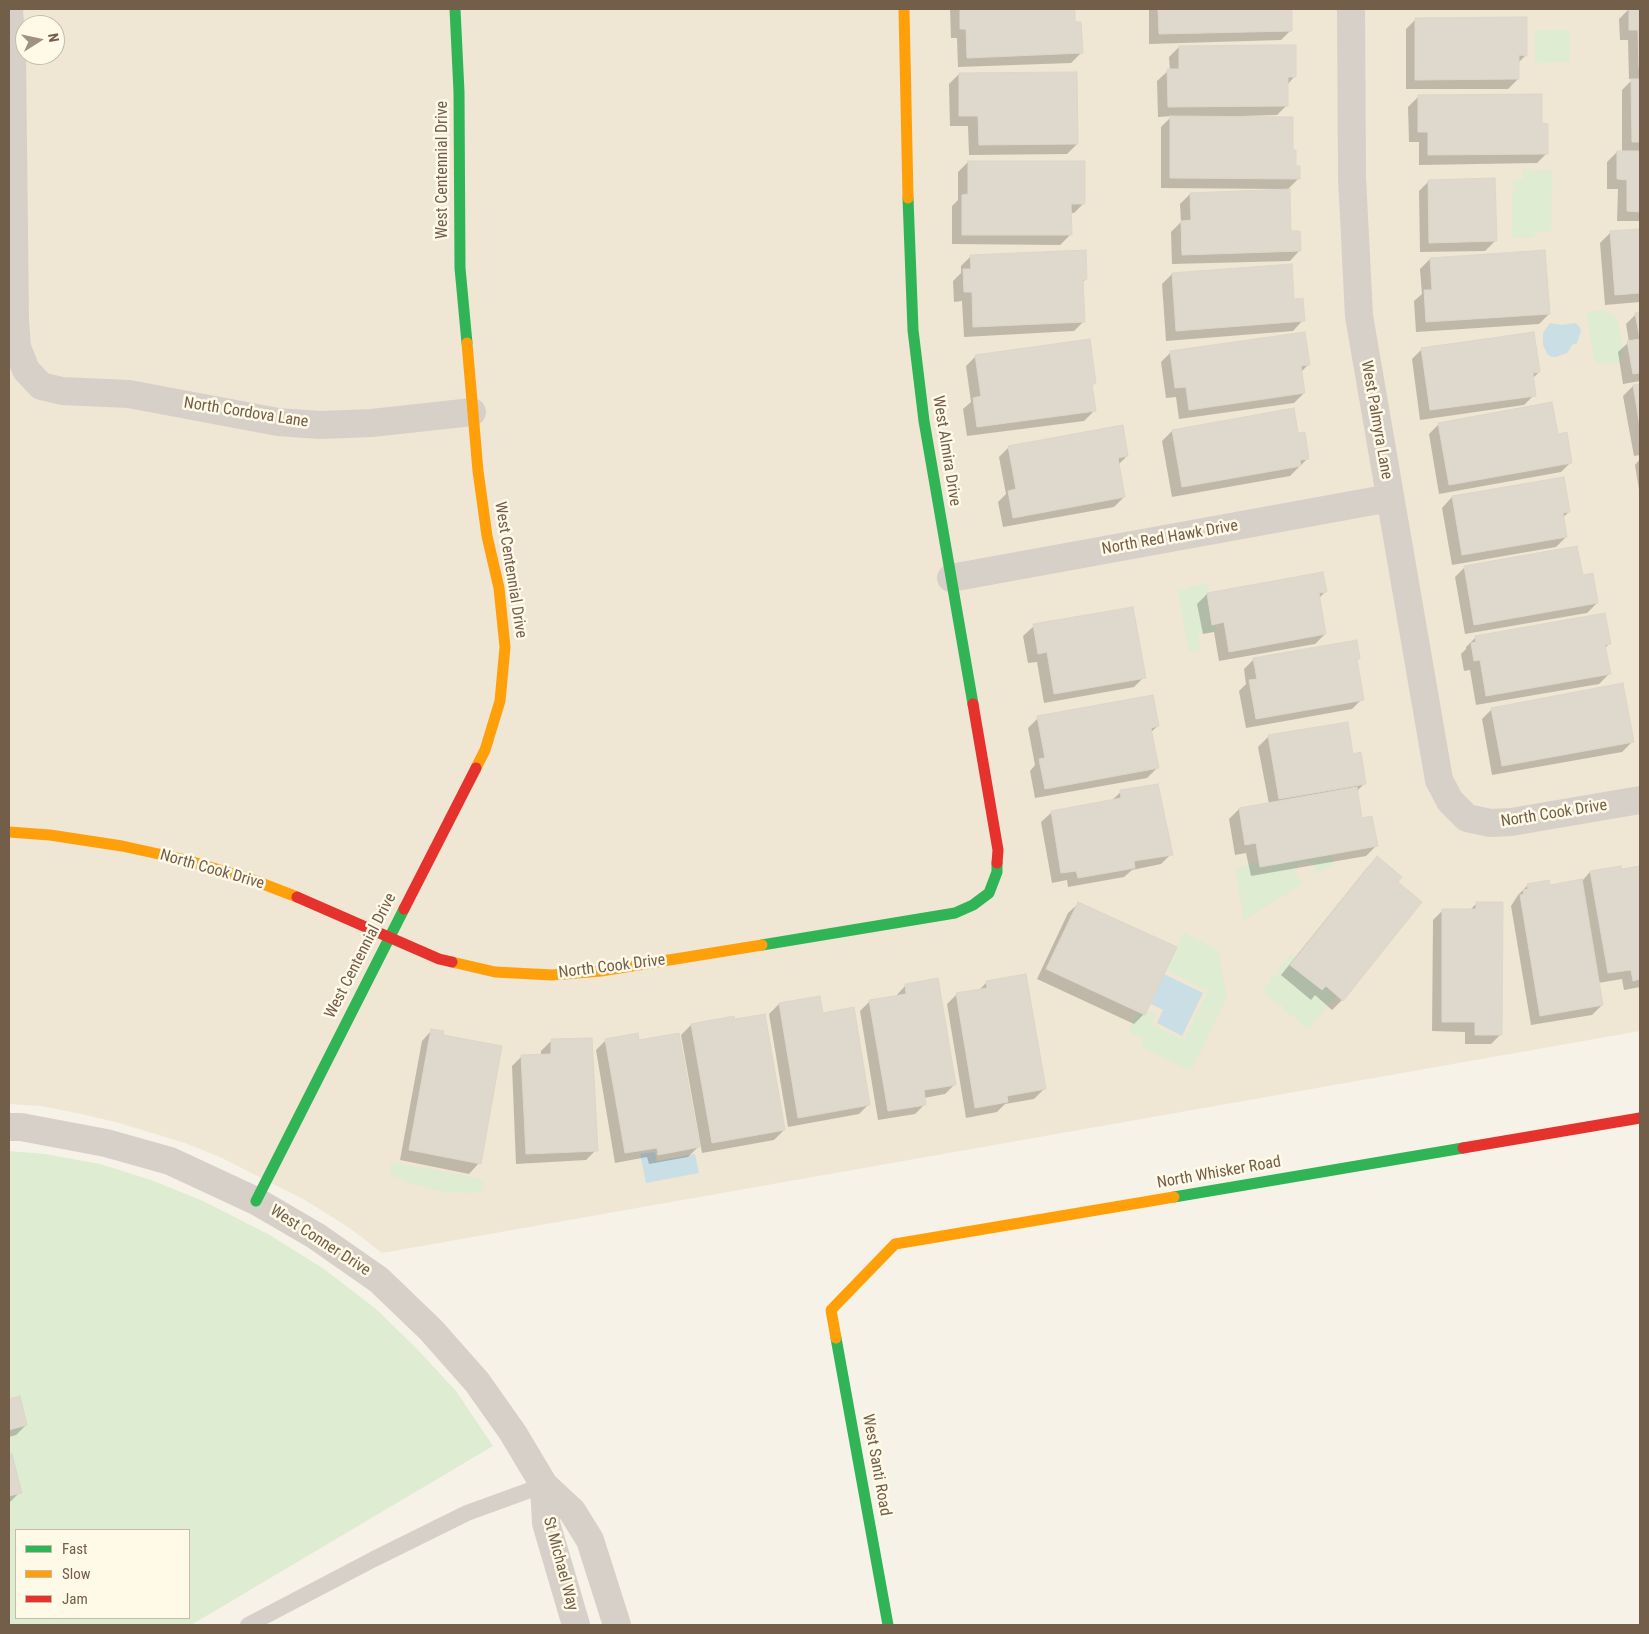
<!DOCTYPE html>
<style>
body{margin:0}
#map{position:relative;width:1649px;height:1634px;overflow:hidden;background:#f6f2e7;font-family:"Roboto Condensed",sans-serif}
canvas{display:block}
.frame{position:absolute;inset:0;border:10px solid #725e49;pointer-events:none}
.legend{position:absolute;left:15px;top:1529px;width:175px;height:90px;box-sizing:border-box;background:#fff9e7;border:1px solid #c7bba8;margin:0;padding:6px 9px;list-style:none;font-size:15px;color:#725e49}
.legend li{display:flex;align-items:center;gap:10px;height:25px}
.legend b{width:25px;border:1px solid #c7bba8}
.north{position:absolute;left:15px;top:15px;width:50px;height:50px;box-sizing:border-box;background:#fff9e7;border:1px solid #c7bba8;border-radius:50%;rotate:80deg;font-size:14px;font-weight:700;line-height:20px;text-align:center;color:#725e49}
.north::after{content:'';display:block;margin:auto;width:18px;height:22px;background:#a09280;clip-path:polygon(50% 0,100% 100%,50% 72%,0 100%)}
</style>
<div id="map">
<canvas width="1649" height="1634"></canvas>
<div class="frame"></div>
<ul class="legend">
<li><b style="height:6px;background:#30b455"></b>Fast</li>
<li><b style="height:6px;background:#ff9f0a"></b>Slow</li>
<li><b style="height:6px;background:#e5322d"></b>Jam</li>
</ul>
<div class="north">N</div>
</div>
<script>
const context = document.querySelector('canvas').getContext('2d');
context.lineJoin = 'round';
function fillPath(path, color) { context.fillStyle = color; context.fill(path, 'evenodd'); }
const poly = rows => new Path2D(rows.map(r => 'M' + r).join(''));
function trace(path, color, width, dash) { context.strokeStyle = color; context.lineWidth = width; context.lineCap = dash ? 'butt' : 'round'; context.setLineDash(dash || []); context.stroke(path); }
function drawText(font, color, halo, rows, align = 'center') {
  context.font = font + ' "Roboto Condensed",sans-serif'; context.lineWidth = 5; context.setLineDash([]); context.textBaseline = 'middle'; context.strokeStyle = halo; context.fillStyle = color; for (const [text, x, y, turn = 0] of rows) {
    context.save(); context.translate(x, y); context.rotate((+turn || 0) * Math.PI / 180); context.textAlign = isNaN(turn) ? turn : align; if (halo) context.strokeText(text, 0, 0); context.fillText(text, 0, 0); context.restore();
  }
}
fillPath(poly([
 [9,9,1640,9,1640,1031,382,1253,351,1229,305,1200,220,1157,185,1143,119,1123,82,1114,41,1106,9,1104],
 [25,25,55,25,55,55,25,55]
]), '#efe6d4');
fillPath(poly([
 [1535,30,1567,30,1570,32,1570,59,1567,62,1535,63],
 [1523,169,1552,170,1551,232,1535,232,1535,238,1512,237,1513,179,1523,179],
 [1604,310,1613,314,1618,322,1624,354,1621,362,1614,364,1595,363,1586,312],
 [1207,584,1209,593,1207,594,1212,625,1215,624,1216,631,1198,635,1200,650,1189,652,1178,591,1187,589,1187,587],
 [1332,855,1334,865,1316,874,1315,866,1312,864,1306,861,1299,864,1295,873,1298,879,1304,883,1244,920,1235,868,1260,862,1261,867],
 [1184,933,1218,950,1227,997,1191,1071,1140,1046,1144,1039,1128,1031,1138,1011,1145,1015,1148,1010,1156,1014,1151,1024,1184,1040,1208,991,1166,970],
 [1291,954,1296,958,1290,965,1321,990,1326,986,1337,996,1334,1001,1326,1006,1323,1013,1315,1020,1311,1028,1303,1026,1295,1016,1287,1014,1283,1006,1272,1001,1269,995,1263,992,1263,988,1268,985,1272,977,1278,975,1283,963,1287,961],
 [9,1151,45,1154,100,1164,151,1180,203,1201,268,1234,324,1269,376,1309,418,1350,456,1391,493,1446,191,1625,9,1625],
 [16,1530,189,1530,189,1618,16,1618],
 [396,1163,478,1178,482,1181,484,1185,483,1190,476,1193,443,1192,411,1183,394,1176,391,1173,390,1168,391,1164]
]), '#deecd2');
fillPath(poly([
 [1550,323,1562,325,1575,323,1579,326,1581,331,1577,343,1572,345,1567,353,1556,357,1552,357,1548,355,1543,345,1543,333],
 [1164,974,1203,993,1182,1036,1157,1023,1163,1010,1151,1004],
 [655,1152,657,1161,695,1154,699,1173,646,1183,640,1154]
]), '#cadfe5');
fillPath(poly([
 [950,9,1074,9,1074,24,1081,53,1071,63,958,67,957,38,951,38],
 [1149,9,1291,9,1291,30,1281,40,1149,44],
 [1629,9,1640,9,1640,221,1617,221,1618,189,1607,189,1607,162,1617,152,1622,152,1622,90,1633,79,1629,79,1628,40,1620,40,1619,19],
 [1416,19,1526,55,1518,63,1518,79,1508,89,1406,89,1406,29],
 [1179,47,1295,76,1287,85,1287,105,1277,115,1241,116,1241,118,1292,151,1294,167,1298,179,1286,191,1290,232,1300,250,1290,261,1172,264,1171,232,1181,222,1180,204,1190,194,1280,191,1280,189,1161,188,1161,127,1172,116,1158,117,1157,81,1168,71,1170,71,1169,57],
 [959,74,1077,144,1067,154,969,155,968,126,950,126,949,84],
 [1418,97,1541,125,1547,153,1537,163,1419,165,1419,142,1409,142,1408,107],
 [968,162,1084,203,1074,213,1070,213,1070,235,1060,245,952,244,952,206,958,200,958,172],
 [1429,181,1495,241,1485,251,1420,252,1419,191],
 [1640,230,1640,302,1605,305,1600,243,1610,233],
 [971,256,1086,279,1082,283,1084,321,1074,331,964,337,962,301,954,302,953,281,961,273,961,266],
 [1430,259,1549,314,1539,324,1416,332,1414,301,1422,294,1420,269],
 [1172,274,1293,300,1303,320,1293,331,1166,341,1162,284],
 [1640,313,1640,381,1623,384,1618,352,1629,342,1626,324,1636,314],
 [1422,349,1539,372,1532,379,1534,395,1524,405,1420,420,1412,359],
 [1171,352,1309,364,1301,372,1304,393,1294,403,1179,419,1176,397,1166,398,1161,362],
 [976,356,1095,383,1091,386,1094,411,1084,421,967,436,963,409,971,402,966,366],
 [1640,385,1640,455,1634,456,1623,396,1633,386],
 [1293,410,1297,435,1308,458,1290,476,1172,497,1162,441,1172,431],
 [1439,424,1571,462,1561,472,1439,494,1429,434],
 [1009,447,1127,456,1118,465,1124,497,1114,507,1003,527,998,502,1006,494,999,457],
 [1640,459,1640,496,1635,465],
 [1452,497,1569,512,1562,518,1566,537,1556,547,1452,565,1442,508],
 [1465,567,1582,577,1597,603,1587,613,1465,634,1455,577],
 [1326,591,1319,598,1325,634,1315,644,1219,661,1214,632,1203,634,1197,604,1207,594],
 [1034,626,1144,677,1134,687,1044,703,1037,662,1028,663,1023,636],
 [1476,637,1609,644,1605,648,1609,674,1599,684,1476,705,1470,670,1464,671,1461,654,1466,649,1466,647],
 [1359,658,1356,661,1362,699,1352,709,1246,728,1239,691,1246,684,1244,669,1254,659],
 [1492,709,1632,742,1622,752,1492,775,1482,719],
 [1038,718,1158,726,1151,732,1157,768,1147,778,1035,798,1030,771,1035,765,1028,728],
 [1268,737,1352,755,1365,783,1357,791,1361,819,1376,846,1366,856,1251,876,1246,853,1235,855,1229,819,1239,809,1269,804,1258,747],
 [1121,792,1171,854,1161,864,1132,870,1124,877,1068,887,1067,880,1052,883,1041,822,1052,812,1111,801],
 [1377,858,1342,1000,1332,1010,1315,995,1311,1000,1281,975,1367,868],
 [1640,867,1640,987,1624,990,1622,979,1598,983,1602,1005,1592,1015,1531,1025,1511,906,1518,895,1528,885,1549,886,1582,881,1590,872,1621,871],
 [1079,903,1144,1014,1134,1024,1037,979,1068,913],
 [1477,903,1501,1034,1491,1044,1465,1044,1465,1032,1432,1031,1433,920,1443,910,1469,911],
 [987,982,1044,1089,1034,1099,1005,1104,997,1112,966,1118,947,1004,957,994,978,991],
 [905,986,955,1084,945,1094,924,1098,925,1104,915,1114,878,1120,860,1011,870,1001,895,997],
 [779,1004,869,1104,859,1114,788,1127,769,1014],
 [691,1025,784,1130,774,1140,702,1153,681,1035],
 [432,1030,479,1163,469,1174,400,1160,422,1041],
 [606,1040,638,1041,698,1147,688,1157,649,1164,647,1157,615,1163,596,1050],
 [551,1041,596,1150,586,1160,516,1164,512,1066,522,1056,541,1055,541,1051],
 [19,1397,26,1425,16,1435,9,1437,9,1400],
 [9,1456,11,1456,20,1492,9,1503]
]), '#0003');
const building = poly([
 [960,9,1075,9,1075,22,1081,22,1083,53,967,58,966,29,960,29,960,9],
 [1158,9,1292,9,1292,31,1159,34,1158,9],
 [1629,9,1640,9,1640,69,1639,69,1638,30,1629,30,1629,9],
 [1527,17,1527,56,1519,55,1519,79,1415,80,1415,18,1527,17],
 [1274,45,1296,45,1296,77,1288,77,1288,106,1168,107,1167,69,1179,69,1179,46,1274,45],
 [1077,72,1078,144,979,145,978,116,959,116,959,73,1077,72],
 [1631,79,1640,79,1640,142,1632,142,1631,79],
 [1542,94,1542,123,1548,124,1548,154,1428,155,1428,132,1418,132,1418,95,1542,94],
 [1170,116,1293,117,1293,150,1296,150,1296,166,1300,166,1300,179,1170,178,1170,116],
 [1617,151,1640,151,1640,212,1627,211,1627,180,1617,179,1617,151],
 [968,161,1085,161,1085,204,1071,204,1072,235,962,235,962,195,968,194,968,161],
 [1495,178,1497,241,1429,243,1428,180,1495,178],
 [1290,189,1291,231,1300,231,1301,251,1182,255,1181,221,1191,220,1190,193,1290,189],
 [1640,229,1640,293,1615,295,1610,231,1640,229],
 [1086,250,1087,279,1083,280,1085,322,973,327,972,292,964,292,963,269,971,269,970,255,1086,250],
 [1545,250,1550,314,1426,322,1424,290,1432,290,1430,258,1545,250],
 [1292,264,1294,299,1303,298,1305,321,1176,331,1172,273,1292,264],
 [1640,312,1640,373,1633,374,1627,341,1640,339,1635,313,1640,312],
 [1305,332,1310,365,1301,366,1305,393,1189,410,1186,387,1175,388,1170,351,1305,332],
 [1534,332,1540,372,1533,373,1536,396,1430,410,1421,348,1534,332],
 [1090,339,1096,383,1092,384,1096,411,977,427,973,398,981,396,975,355,1090,339],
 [1640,384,1640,427,1633,385,1640,384],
 [1552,402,1558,434,1567,432,1572,463,1449,485,1438,423,1552,402],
 [1294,408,1298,433,1305,432,1309,459,1300,460,1301,466,1182,487,1172,430,1294,408],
 [1123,425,1128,456,1118,458,1125,497,1013,518,1008,491,1016,489,1008,446,1123,425],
 [1564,477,1570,512,1563,513,1567,537,1462,555,1452,496,1564,477],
 [1577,546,1583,575,1593,573,1598,603,1474,625,1464,566,1577,546],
 [1323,572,1327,592,1319,593,1326,634,1229,652,1224,622,1212,625,1207,593,1323,572],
 [1133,607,1146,678,1054,694,1047,652,1038,654,1033,624,1133,607],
 [1605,613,1611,644,1605,645,1611,674,1486,696,1480,660,1474,661,1471,643,1476,642,1475,636,1605,613],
 [1357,640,1360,659,1357,659,1364,700,1256,719,1249,680,1257,679,1253,658,1357,640],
 [1623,683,1634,742,1502,766,1491,708,1623,683],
 [1153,695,1159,726,1151,728,1159,768,1045,789,1039,759,1045,758,1037,716,1153,695],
 [1348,722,1353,754,1361,752,1366,784,1279,799,1268,735,1348,722],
 [1158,784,1173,855,1134,861,1135,868,1078,878,1076,871,1061,873,1051,811,1121,798,1120,790,1158,784],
 [1357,787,1362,818,1372,816,1378,846,1260,867,1256,843,1245,845,1239,808,1357,787],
 [1377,856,1402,877,1398,882,1422,902,1343,1001,1326,986,1322,990,1290,965,1377,856],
 [1621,866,1622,869,1640,866,1640,979,1633,981,1631,970,1608,973,1590,871,1621,866],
 [1582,879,1603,1005,1540,1016,1520,895,1524,894,1523,890,1528,889,1527,884,1549,880,1550,885,1582,879],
 [1078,902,1177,947,1145,1015,1046,969,1078,902],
 [1476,902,1503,902,1502,1035,1475,1035,1475,1022,1442,1022,1442,909,1476,909,1476,902],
 [1026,974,1046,1089,1007,1096,1008,1102,975,1108,956,993,987,988,986,981,1026,974],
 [938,978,956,1085,924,1090,926,1105,888,1111,869,1000,906,994,905,984,938,978],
 [820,996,823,1013,854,1007,870,1105,798,1118,779,1003,820,996],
 [765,1014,785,1130,712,1143,691,1024,734,1016,735,1019,765,1014],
 [431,1029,444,1031,443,1035,502,1046,481,1164,409,1150,431,1029],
 [638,1033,639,1040,679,1033,700,1147,658,1155,657,1148,625,1153,605,1039,638,1033],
 [592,1038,598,1151,526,1154,521,1055,551,1054,551,1039,592,1038],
 [20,1396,27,1425,9,1430,9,1399,20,1396],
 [12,1454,22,1493,9,1496,9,1455,12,1454]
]);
fillPath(building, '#dfd8cd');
trace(building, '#ded6c9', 1);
trace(poly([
 [248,1625,374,1559,467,1513,544,1485]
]), '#d7d0c9', 16);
trace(poly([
 [9,9,12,54,15,321,17,347,26,370,41,386,62,391,129,394,278,422,320,425,372,423,472,412],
 [1351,9,1352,177,1359,316,1439,780,1450,801,1467,818,1490,823,1511,822,1640,800],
 [951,578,1390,498],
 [9,1127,21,1127,106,1143,170,1161,256,1201,316,1236,379,1280,431,1330,477,1382,513,1433,544,1485,572,1511,590,1540,617,1625],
 [544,1485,546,1523,576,1625]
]), '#d7d0c9', 28);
trace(poly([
 [455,9,459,92,460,268,467,343],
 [908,198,913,330,924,421,973,704],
 [762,945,955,913,973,905,989,893,997,872,997,863],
 [1174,1197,1463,1148],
 [256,1201,404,909],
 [836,1338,888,1625]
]), '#30b455', 11);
trace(poly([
 [904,9,908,198],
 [467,343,478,471,487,536,499,588,505,647,500,701,485,750,476,768],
 [9,832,50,835,122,846,186,860,253,880,297,897],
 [452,962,495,972,552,975,601,971,762,945],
 [836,1338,831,1310,895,1244,1174,1197]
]), '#ff9f0a', 11);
trace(poly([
 [973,704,998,850,997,863],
 [297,897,439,959,452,962],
 [404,909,476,768],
 [1463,1148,1640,1118]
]), '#e5322d', 11);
drawText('16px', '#725e49', '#fff9e7', [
 ["West Centennial Drive",443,170,-90],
 ["North Cordova Lane",246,413,9],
 ["West Palmyra Lane",1376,420,80],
 ["West Almira Drive",946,451,81],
 ["North Red Hawk Drive",1170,538,-10],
 ["West Centennial Drive",510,570,81],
 ["North Cook Drive",1554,814,-9],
 ["North Cook Drive",212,870,16],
 ["West Centennial Drive",361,956,-63],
 ["North Cook Drive",612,967,-7],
 ["North Whisker Road",1219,1173,-10],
 ["West Conner Drive",320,1241,33],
 ["West Santi Road",876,1465,80],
 ["St Michael Way",560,1564,75]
]);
</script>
